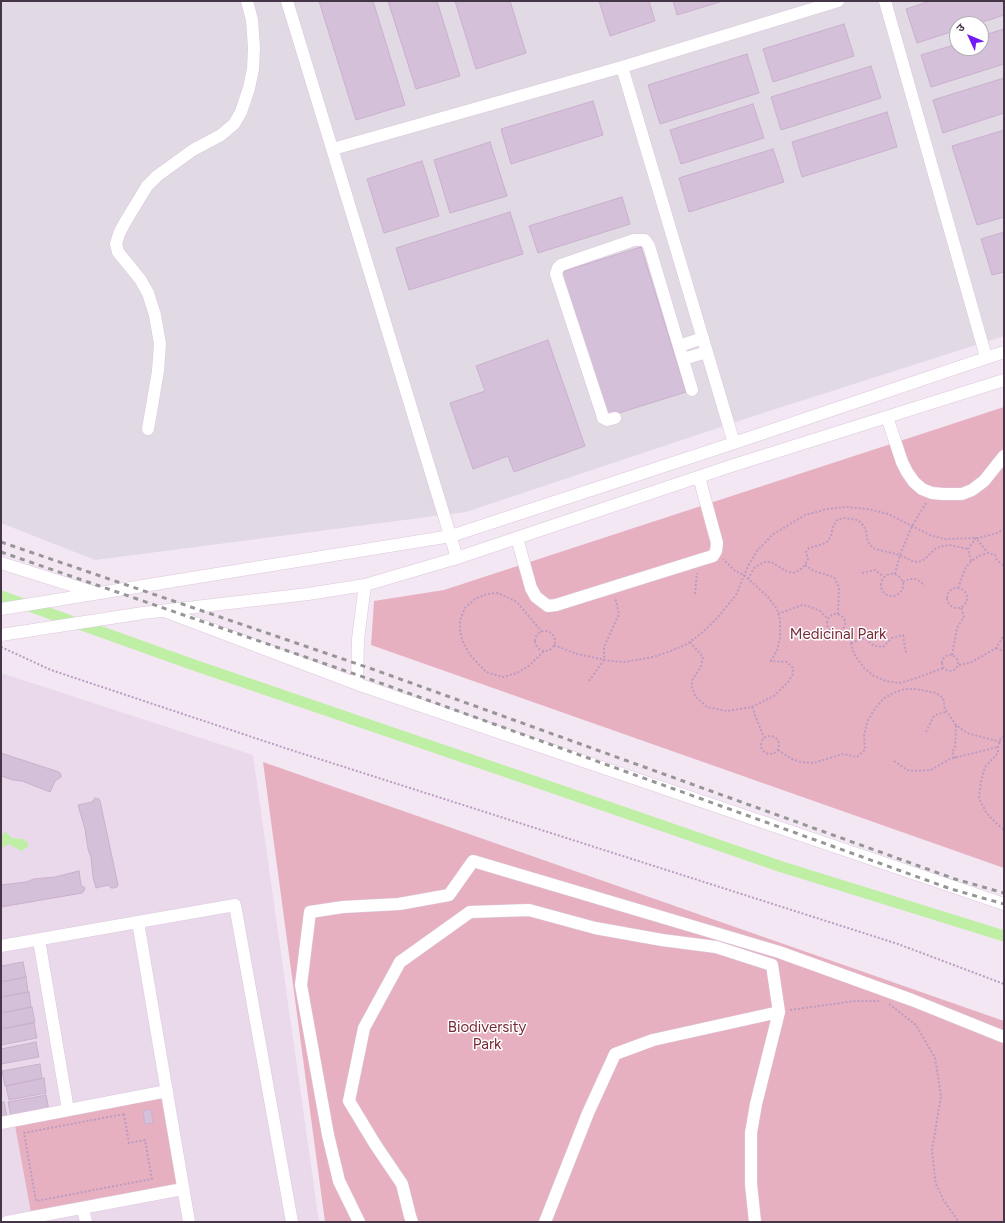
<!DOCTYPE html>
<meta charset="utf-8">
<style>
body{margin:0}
#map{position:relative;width:1005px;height:1223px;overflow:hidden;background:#f3e7f3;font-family:Figtree,"Noto Sans Devanagari",sans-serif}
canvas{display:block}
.frame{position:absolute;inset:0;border:2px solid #443646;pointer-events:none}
.north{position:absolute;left:949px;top:16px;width:40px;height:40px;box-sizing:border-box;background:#fff;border:1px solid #b4afb5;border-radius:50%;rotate:314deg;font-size:11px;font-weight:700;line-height:16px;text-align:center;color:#443646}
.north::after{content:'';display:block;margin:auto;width:14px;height:18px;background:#721bf6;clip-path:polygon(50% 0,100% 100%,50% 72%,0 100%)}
</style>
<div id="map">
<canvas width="1005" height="1223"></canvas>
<div class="frame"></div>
<div class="north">उ</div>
</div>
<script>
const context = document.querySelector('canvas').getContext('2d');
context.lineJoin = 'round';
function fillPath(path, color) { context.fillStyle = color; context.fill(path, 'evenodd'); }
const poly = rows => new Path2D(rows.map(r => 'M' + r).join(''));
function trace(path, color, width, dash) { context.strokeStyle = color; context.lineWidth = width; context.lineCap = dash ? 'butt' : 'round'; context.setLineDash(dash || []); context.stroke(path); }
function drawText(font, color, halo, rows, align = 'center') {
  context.font = font + ' Figtree,sans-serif'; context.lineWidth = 3; context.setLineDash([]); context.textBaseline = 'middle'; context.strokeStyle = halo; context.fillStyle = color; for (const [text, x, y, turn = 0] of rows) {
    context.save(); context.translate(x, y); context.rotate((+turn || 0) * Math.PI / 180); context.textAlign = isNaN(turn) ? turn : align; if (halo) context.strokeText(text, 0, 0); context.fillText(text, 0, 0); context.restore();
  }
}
fillPath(poly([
 [1,673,253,755,319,1222,1,1222]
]), '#ead9eb');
fillPath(poly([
 [1,1,1004,1,1004,336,763,413,466,512,95,560,1,523],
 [957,24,981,24,981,48,957,48]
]), '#e1d9e3');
fillPath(poly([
 [1004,407,1004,868,371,645,374,601,444,590],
 [263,762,1004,1021,1004,1222,325,1222],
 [161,1097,177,1184,31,1213,15,1125]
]), '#e7b0c1');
fillPath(poly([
 [5,831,12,838,23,839,28,843,28,847,21,851,9,844,1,848,1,838]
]), '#beefa4');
trace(poly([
 [1,596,191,664,539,783,779,866,1004,936]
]), '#beefa4', 11);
const building = poly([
 [319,1,373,1,405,105,356,120,319,1],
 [388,1,437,1,460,76,416,89,388,1],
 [455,1,510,1,526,53,476,69,455,1],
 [599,1,649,1,655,21,610,36,599,1],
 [673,1,723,1,677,15,673,1],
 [930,1,1004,1,1004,15,977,24,957,24,957,30,917,43,906,9,930,1],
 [844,24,854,56,773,82,763,49,844,24],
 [1004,29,1004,64,931,87,921,55,957,44,957,48,981,48,981,36,1004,29],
 [747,54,759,93,660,124,648,85,747,54],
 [871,66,881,98,781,130,771,97,871,66],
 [1004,78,1004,113,943,133,933,100,1004,78],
 [593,101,603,135,511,164,501,129,593,101],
 [753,104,764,138,681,164,670,130,753,104],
 [887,112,897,147,802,177,792,142,887,112],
 [1004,130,1004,217,977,225,952,146,1004,130],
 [490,142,507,196,450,213,434,160,490,142],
 [773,149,784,182,689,212,679,178,773,149],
 [422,161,439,216,384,233,367,179,422,161],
 [622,197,630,224,538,253,529,226,622,197],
 [510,212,523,254,409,290,396,248,510,212],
 [1004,232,1004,272,992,275,981,239,1004,232],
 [641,247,686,392,606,417,561,272,641,247],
 [548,340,585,446,514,472,508,456,473,469,450,403,485,391,476,366,548,340],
 [1,753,59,772,61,774,61,777,55,781,50,792,22,781,13,780,1,776,1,753],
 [95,798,99,799,100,801,118,885,117,887,114,888,111,888,108,885,96,888,93,877,91,857,88,849,85,829,78,805,92,802,95,798],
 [79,871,81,885,85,888,84,891,82,893,1,907,1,885,26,882,34,879,55,877,79,871],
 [23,962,26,977,1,982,1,966,23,962],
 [26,977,28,992,1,997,1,982,26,977],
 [29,992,31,1007,1,1013,1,997,29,992],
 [32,1007,35,1022,1,1029,1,1013,32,1007],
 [34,1023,37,1038,1,1045,1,1029,34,1023],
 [36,1042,39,1057,1,1064,1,1049,36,1042],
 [40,1064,42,1078,5,1086,2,1071,40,1064],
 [44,1078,46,1093,9,1100,6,1086,44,1078],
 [46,1095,49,1110,11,1117,8,1102,46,1095],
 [4,1102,7,1117,1,1118,1,1103,4,1102],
 [151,1109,153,1123,145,1124,143,1111,151,1109]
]);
fillPath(building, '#d4c0d8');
trace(building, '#cbb0cf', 1);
const minor = poly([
 [287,1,457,558],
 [885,1,986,357],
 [622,67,734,443],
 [333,149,622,67,838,1],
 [679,346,703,338],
 [683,359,707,352],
 [887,417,902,462,907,472,914,482,922,489,932,493,943,494,962,494,972,490,984,481,1004,456],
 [615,418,607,420,603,418,602,414,556,274,558,268,561,265,634,240,645,240,649,246,692,390],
 [148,429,158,371,160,344,155,315,148,293,140,279,118,252,116,244,119,234,124,224,147,186,157,176,193,150,221,135,234,124,241,112,249,88,253,69,254,48,252,20,247,1],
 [517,538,531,588,536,597,548,606,556,605,703,559,713,556,716,551,717,543,699,477],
 [1,563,93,592],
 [365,585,358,639,357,684,1004,904],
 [1,609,451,536,734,443,1004,352],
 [164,611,357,684],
 [1,635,143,613,308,594,365,585,457,558,731,466,1004,380],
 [138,922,189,1222],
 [39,940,68,1110],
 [1,946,235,905,292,1222],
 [1,1123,167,1091],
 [83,1208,86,1222],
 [7,1222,183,1189],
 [359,1222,339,1181,328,1135,301,985,310,912,343,907,399,904,449,895,473,861,779,952,912,1000,1004,1037],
 [412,1222,410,1216,402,1184,375,1144,349,1101,364,1028,400,962,470,912,529,910,595,928,662,940,716,947,772,965,779,1012,653,1040,615,1054,588,1113,545,1222],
 [755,1222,751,1184,751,1133,756,1104,779,1012]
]);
trace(minor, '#dbc7dd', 13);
trace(poly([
 [971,561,968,549,976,538,988,553],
 [805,565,814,571,834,577,839,587,838,614],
 [862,573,875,570,884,577],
 '881 585a11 11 0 1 1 22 0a11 11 0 1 1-22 0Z',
 [895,574,900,555,912,526,926,503],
 [748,579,754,568,764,562,771,562,786,571,793,573,800,570,805,565,808,559,806,552,809,548,823,544,828,541,831,536,833,526,837,520,844,518,858,520,863,525,866,530,867,539,871,546,875,549,900,555,912,561,919,562,925,559,936,548,943,546,950,545,968,549],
 [903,582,909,579,916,579,925,585],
 [958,588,965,569,971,561,979,556,988,553,995,555,997,560,1004,566],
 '947 598a10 10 0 1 1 20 0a10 10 0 1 1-20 0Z',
 [695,594,697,573],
 '827 623a9 9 0 1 1 18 0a9 9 0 1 1-18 0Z',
 [778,614,802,605,811,607,820,611,827,618],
 '535 641a10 10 0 1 1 20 0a10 10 0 1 1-20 0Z',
 [841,631,847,635,850,640,854,654,864,668,874,676,886,681,899,683,914,679,943,668],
 [542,632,517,602,498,593,487,594,475,599,465,608,460,620,460,632,463,642,470,655,486,672,503,677,517,673,530,665,544,651],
 [690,642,703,657,701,666,692,681,692,687,695,696,707,707,727,711,752,707,774,696,788,682,793,674,793,668,787,662,771,661,777,650,780,638,780,620,777,609,768,597,744,575,735,571,723,559],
 [851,643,865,638,874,646,883,647,892,638,903,635,906,653],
 [554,645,577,654,610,661,624,662,653,657,671,651,687,644,703,632,718,617,736,595,748,566,757,551,772,535,805,515,827,509,846,507,868,509,888,514,930,535,944,539,979,538,997,533,1004,529],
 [1,647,51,670,288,749,898,944,1004,984],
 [996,648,1004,651],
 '942 663a8 8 0 1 1 16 0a8 8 0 1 1-16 0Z',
 [952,655,957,628,964,617,961,607],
 [959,665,972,662,996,648,1004,635],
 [589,681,604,660,604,647,619,614,615,597],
 [752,707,764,738],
 [926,732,934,716,938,714,946,712],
 '761 745a9 9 0 1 1 18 0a9 9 0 1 1-18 0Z',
 [1004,736,1001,738,998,747,998,753,985,767,981,781,979,798,986,812,995,822,1004,830],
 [778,750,792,759,801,762,813,763,843,754,857,757,865,750,864,736,867,722,874,710,883,699,893,693,905,689,916,689,936,693,943,698,945,709,956,725,967,733,1001,742],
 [955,758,952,752,955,747,956,725],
 [894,761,907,770,914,771,931,770,950,759,998,747],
 [889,1004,916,1025,935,1058,941,1096,932,1150,935,1178,936,1184,944,1201,959,1222],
 [790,1010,855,1001,879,1001],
 [124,1114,129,1143,145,1140,152,1179,36,1201,24,1133,124,1114]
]), '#bc9bc0', 2, [2, 2]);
trace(minor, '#fff', 12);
trace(poly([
 [1,542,375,670,955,879,1004,893],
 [1,552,372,680,951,889,1004,904]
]), '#969696', 3, [5, 5]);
drawText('15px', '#772a34', '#fff', [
 ["Medicinal Park",838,635],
 ["Biodiversity",487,1028],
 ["Park",487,1045]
]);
</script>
